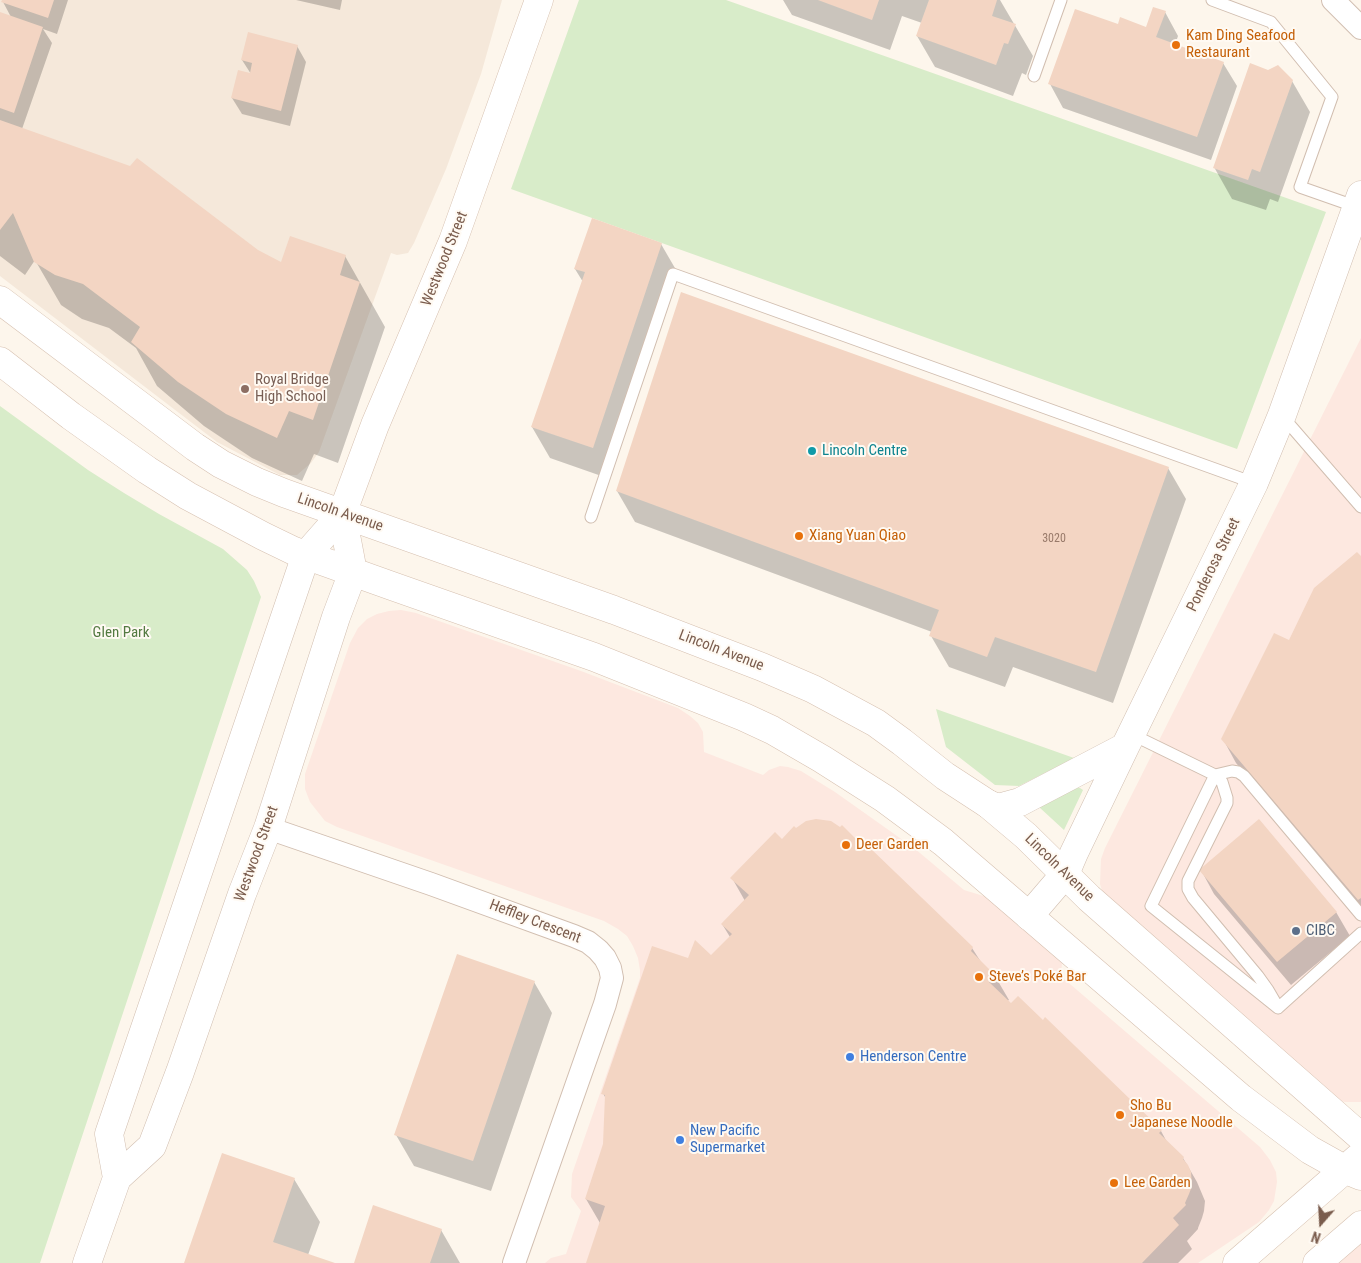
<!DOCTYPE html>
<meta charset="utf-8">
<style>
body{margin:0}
#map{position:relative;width:1361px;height:1263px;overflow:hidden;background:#fdf6ec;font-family:"Roboto Condensed",sans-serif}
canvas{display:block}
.north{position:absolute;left:1296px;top:1198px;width:50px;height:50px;-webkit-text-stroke:4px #fffaf3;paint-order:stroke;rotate:199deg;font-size:14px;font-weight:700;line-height:20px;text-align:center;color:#7a5c4d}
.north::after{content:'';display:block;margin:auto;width:18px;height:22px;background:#7a5c4d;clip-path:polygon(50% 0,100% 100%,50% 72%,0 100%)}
</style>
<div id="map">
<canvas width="1361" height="1263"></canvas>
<div class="north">N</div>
</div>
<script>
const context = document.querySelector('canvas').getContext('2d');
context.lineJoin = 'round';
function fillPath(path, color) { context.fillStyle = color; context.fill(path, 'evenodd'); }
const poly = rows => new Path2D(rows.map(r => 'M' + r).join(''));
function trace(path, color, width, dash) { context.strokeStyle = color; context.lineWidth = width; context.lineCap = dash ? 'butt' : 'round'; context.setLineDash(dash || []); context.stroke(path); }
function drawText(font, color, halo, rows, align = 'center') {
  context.font = font + ' "Roboto Condensed",sans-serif'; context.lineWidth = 4; context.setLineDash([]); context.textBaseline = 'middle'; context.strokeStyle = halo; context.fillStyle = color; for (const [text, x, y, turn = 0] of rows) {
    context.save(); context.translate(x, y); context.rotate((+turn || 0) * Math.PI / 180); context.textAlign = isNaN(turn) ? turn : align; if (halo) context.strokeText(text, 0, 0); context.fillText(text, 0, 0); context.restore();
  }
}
fillPath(poly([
 [0,0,502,0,481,74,446,169,414,243,408,253,397,255,391,253,319,452,311,463,297,475,280,475,217,442,0,276]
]), '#f5e8da');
fillPath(poly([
 [1361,338,1361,1102,1345,1102,1333,1099,1104,897,1100,884,1101,859,1105,848],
 [401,610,416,613,581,671,678,708,690,716,698,723,703,732,704,752,763,775,769,770,780,766,788,767,801,771,835,792,914,848,964,890,990,898,1061,959,1062,963,1061,974,1063,978,1260,1147,1270,1160,1276,1172,1277,1182,1274,1201,1269,1210,1259,1222,1198,1263,545,1263,551,1258,566,1254,581,1211,571,1197,572,1174,640,978,640,970,638,958,633,946,627,936,618,929,604,921,337,827,325,821,310,802,305,789,305,774,350,643,358,628,367,619,377,614,389,611],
 [1361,1225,1361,1263,1317,1263]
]), '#fde8e0');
fillPath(poly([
 [579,0,726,0,1326,212,1237,449,511,189],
 [0,406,88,470,124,493,159,514,223,549,247,570,254,581,261,597,40,1263,0,1263],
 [936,709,1074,758,1019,786,995,785,946,747],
 [1076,787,1080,788,1083,790,1064,830,1039,807]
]), '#d8ecc9');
fillPath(poly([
 [4,0,68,0,57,34,43,29,52,43,22,129,282,264,345,256,385,327,338,463,314,454,302,481,252,458,204,426,157,386,136,348,109,328,82,319,61,305,35,260,25,275,0,256,0,14,11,17,3,2],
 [296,0,342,0,340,10],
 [783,0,1000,0,1033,56,1026,75,1022,73,1013,96,935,67,917,36,922,23,902,16,890,50,792,15],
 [1165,12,1178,36,1175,45,1223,63,1237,86,1211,160,1063,108,1050,84,1118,25,1147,29],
 [297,46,306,62,290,126,242,114,232,98,251,74,242,60],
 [1292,81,1310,112,1278,202,1270,199,1266,210,1232,199,1214,167],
 [661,244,679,275,610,479,550,458,532,427,583,282,575,269],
 [1168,468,1186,499,1113,703,1013,667,1005,687,949,667,931,636,932,632,635,522,617,491],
 [1361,558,1361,910,1236,763,1223,739,1290,641],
 [783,841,867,851,870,849,972,948,981,962,995,976,1009,1000,1007,1001,1161,1131,1168,1144,1183,1158,1197,1182,1205,1201,1204,1211,1202,1218,1198,1228,1198,1229,1187,1241,1192,1249,1178,1263,587,1263,600,1223,586,1199,605,1144,606,1099,603,1093,689,960,711,957,730,937,722,924,745,901,732,878],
 [1201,870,1336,912,1350,936,1291,985,1214,894],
 [534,982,552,1013,491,1191,414,1166,396,1135],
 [294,1179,320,1222,308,1255,332,1263,185,1263],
 [441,1230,460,1263,355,1263]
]), '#0003');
fillPath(poly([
 [2,0,54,0,48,18,1,2],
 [818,0,879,0,872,20],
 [929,0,997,0,992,16,1016,24,1008,44,1004,43,996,65,916,36],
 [1153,7,1166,11,1156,37,1224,62,1197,137,1048,84,1075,9,1118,24,1120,17,1146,27],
 [0,12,43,27,14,113,0,108],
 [248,32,298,45,281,111,231,98,238,70,250,73,252,63,241,60],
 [1250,63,1268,70,1278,65,1293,80,1260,172,1252,169,1248,180,1213,168],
 [0,120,130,166,137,158,258,250,281,262,290,236,346,255,340,275,360,282,313,420,289,411,277,438,226,414,178,382,131,342,140,327,83,284,55,275,34,262,13,213,0,230],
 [592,218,662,243,593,448,531,427,585,272,574,269],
 [681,292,1169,467,1096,672,995,637,987,657,929,636,939,610,616,491],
 [1357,552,1361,556,1361,898,1358,900,1221,739,1274,633,1289,640,1314,588],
 [816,819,831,821,840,827,842,825,867,850,869,847,973,947,971,951,996,976,989,982,1011,1003,1018,996,1043,1020,1045,1017,1162,1130,1159,1133,1184,1157,1183,1159,1188,1165,1191,1172,1192,1186,1189,1194,1185,1203,1186,1205,1173,1218,1179,1225,1142,1263,586,1263,605,1206,585,1199,603,1144,605,1095,601,1094,652,946,688,958,695,940,711,955,732,934,721,924,749,895,730,878,775,832,782,839,794,826,796,828,806,821],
 [1259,819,1337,912,1277,962,1199,870],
 [457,954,535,981,473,1161,394,1135],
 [222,1153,295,1178,273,1242,335,1263,184,1263],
 [373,1205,442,1229,430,1263,354,1263]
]), '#f3d5c3');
const service = poly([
 [1212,0,1271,22,1332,97,1300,187,1357,207],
 [1034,76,1061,0],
 [1283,417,1361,507],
 [591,517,673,274,1254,483],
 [1131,734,1215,775,1222,782,1227,798,1227,803,1188,881,1188,889,1193,898,1258,976,1268,990,1275,1002],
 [1278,1008,1151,906,1215,775,1232,771,1238,772,1244,776,1361,915],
 [1278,1008,1361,933]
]);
const minor = poly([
 [1333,0,1361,28],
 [268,828,431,884,574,936,588,942,598,950,605,958,610,968,612,978,605,1004,514,1263]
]);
const tertiary = poly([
 [988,804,998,808,1020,802,1125,747],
 [1029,916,1065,874,1074,853,1125,747,1254,483,1282,415,1361,195],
 [117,1178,109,1134,306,555,342,514],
 [87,1263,117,1178,152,1146,180,1072,242,894,268,828,336,617,353,572]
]);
const secondary = poly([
 [0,300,195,447,221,464,257,482,284,493,614,610,762,667,813,689,876,723,902,742,945,776,988,804,1026,836,1089,898,1361,1137],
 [0,361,71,416,147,470,188,496,263,536,294,551,392,586,594,657,744,717,772,730,822,759,885,799,943,842,1241,1098,1310,1150,1344,1169,1361,1176],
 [353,572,342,514,375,425,453,241,539,0],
 [1237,1263,1358,1158],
 [1317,1263,1361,1225]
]);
trace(service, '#d1beb0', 13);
trace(minor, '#d1beb0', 24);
trace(tertiary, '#d1beb0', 29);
trace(secondary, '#d6c0b0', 29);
trace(service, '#fff', 11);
trace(minor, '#fff', 22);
trace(tertiary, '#fff', 28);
trace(secondary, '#fff', 28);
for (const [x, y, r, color] of [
 [1176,45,5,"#e8710a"],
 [245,389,5,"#8d6e63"],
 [812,451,5,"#0f9aa8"],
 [799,536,5,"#e8710a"],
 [846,845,5,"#e8710a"],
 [1296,931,5,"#5c6f8a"],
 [979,977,5,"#e8710a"],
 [850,1057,5,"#3f7fe0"],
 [1120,1115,5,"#e8710a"],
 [680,1140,5,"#3f7fe0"],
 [1114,1183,5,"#e8710a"]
]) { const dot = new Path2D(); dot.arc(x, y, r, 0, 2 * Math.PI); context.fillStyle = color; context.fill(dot); trace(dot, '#fffaf3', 2); }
drawText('12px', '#987a6a', null, [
 ["3020",1054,539]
]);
drawText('15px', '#c56008', '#fffaf3', [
 ["Kam Ding Seafood",1186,36],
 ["Restaurant",1186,53],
 ["Xiang Yuan Qiao",809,536],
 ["Deer Garden",856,845],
 ["Steve’s Poké Bar",989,977],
 ["Sho Bu",1130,1106],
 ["Japanese Noodle",1130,1123],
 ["Lee Garden",1124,1183]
], 'left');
drawText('15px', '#7a5c4d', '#fffaf3', [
 ["Westwood Street",445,259,-68],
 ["Lincoln Avenue",340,513,19],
 ["Ponderosa Street",1214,565,-64],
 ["Lincoln Avenue",721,651,21],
 ["Westwood Street",257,854,-70],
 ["Lincoln Avenue",1059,868,44],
 ["Heffley Crescent",535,922,21]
]);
drawText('15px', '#785e54', '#fffaf3', [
 ["Royal Bridge",255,380],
 ["High School",255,397]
], 'left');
drawText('15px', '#0d838f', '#fffaf3', [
 ["Lincoln Centre",822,451]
], 'left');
drawText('15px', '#537a41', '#fffaf3', [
 ["Glen Park",121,633]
]);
drawText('15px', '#4e5e75', '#fffaf3', [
 ["CIBC",1306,931]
], 'left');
drawText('15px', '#366cbe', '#fffaf3', [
 ["Henderson Centre",860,1057],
 ["New Pacific",690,1131],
 ["Supermarket",690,1148]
], 'left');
</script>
